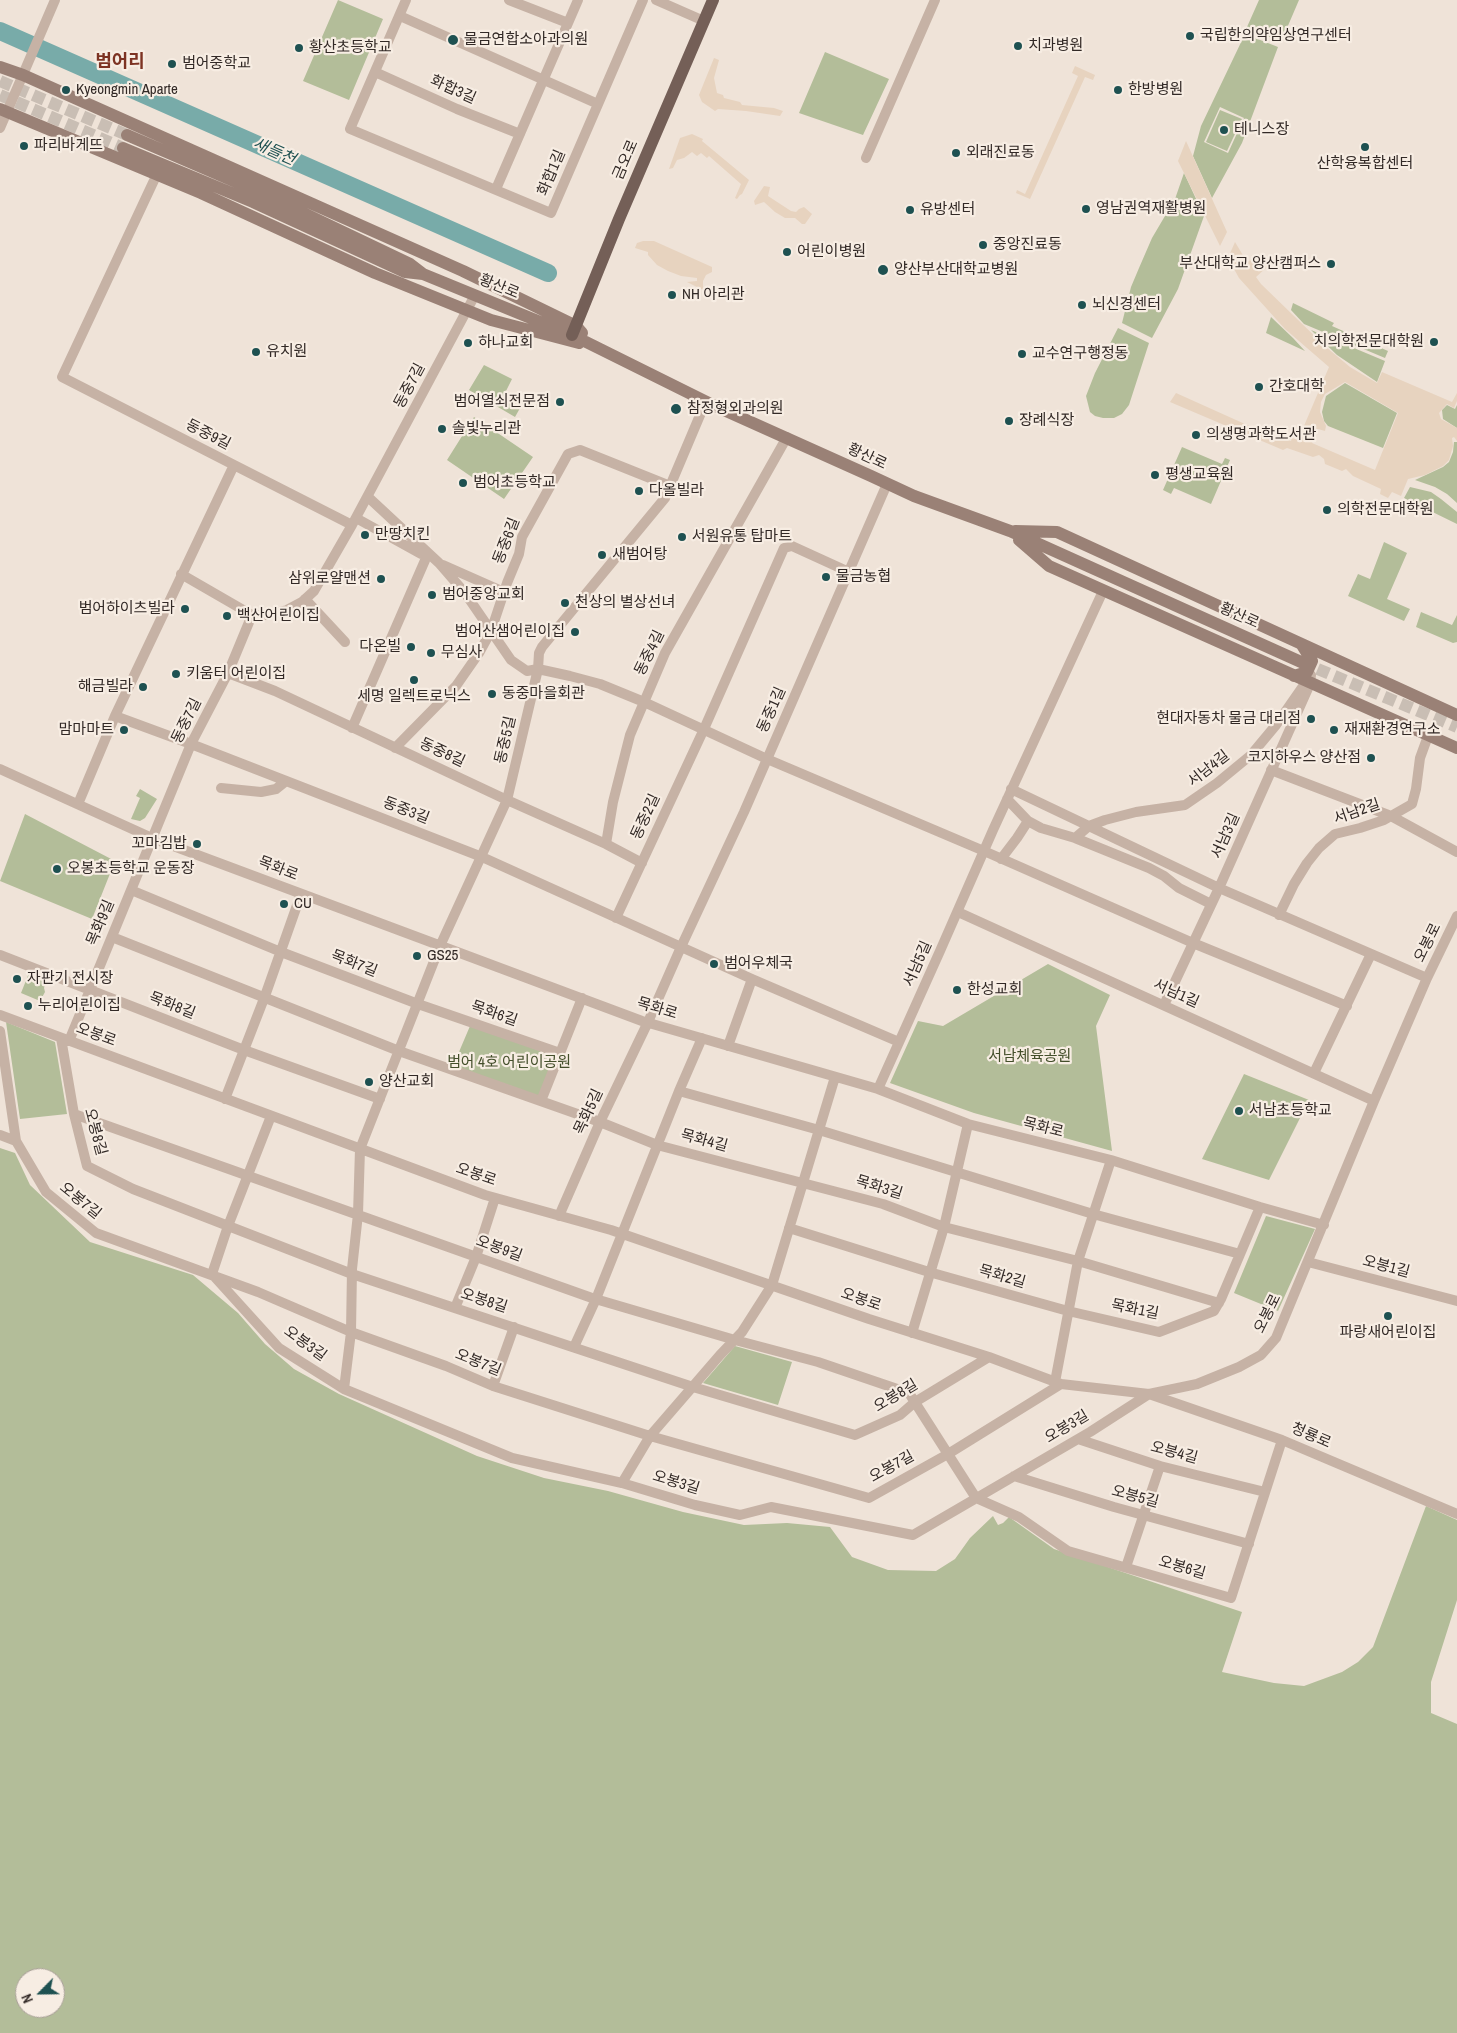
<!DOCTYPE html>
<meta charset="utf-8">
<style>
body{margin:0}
#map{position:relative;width:1457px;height:2033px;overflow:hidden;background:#efe3d8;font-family:"Archivo Narrow",sans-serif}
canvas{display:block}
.north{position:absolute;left:15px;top:1968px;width:50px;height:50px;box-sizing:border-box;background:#f7ede3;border:1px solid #a89f97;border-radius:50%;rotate:247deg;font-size:14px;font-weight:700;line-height:20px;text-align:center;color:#322926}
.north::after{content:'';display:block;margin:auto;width:18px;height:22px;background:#1e5151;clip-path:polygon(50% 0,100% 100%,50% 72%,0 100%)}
</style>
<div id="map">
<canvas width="1457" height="2033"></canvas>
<div class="north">N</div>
</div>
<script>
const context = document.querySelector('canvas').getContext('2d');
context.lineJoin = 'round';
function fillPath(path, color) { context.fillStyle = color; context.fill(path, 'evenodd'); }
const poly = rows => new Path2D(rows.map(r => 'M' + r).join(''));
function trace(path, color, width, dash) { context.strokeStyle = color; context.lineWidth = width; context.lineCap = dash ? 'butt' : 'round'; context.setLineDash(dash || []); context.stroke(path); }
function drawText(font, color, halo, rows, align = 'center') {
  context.font = font + ' "Archivo Narrow","Noto Sans KR",sans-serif'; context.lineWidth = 4.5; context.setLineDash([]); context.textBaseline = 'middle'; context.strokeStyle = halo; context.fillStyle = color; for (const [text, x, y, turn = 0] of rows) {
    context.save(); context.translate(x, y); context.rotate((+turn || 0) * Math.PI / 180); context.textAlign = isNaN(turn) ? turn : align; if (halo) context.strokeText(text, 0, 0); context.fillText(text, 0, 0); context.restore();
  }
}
fillPath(poly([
 [338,0,383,19,349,100,303,81],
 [1259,0,1299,0,1281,42,1247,27],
 [1245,34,1278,47,1242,143,1212,198,1193,156,1201,126],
 [1220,107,1244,118,1228,153,1204,142],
 [825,52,889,79,863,135,799,113],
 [1220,110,1242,119,1227,151,1206,142],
 [1184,173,1204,216,1178,289,1152,338,1122,323,1131,287,1139,268,1152,238,1175,199],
 [1293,303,1334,323,1332,326,1388,351,1385,358,1304,324,1291,310],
 [1271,317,1293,338,1305,351,1266,333],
 [1118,328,1149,343,1129,405,1122,414,1114,418,1103,418,1095,416,1090,412,1086,396,1095,373],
 [1311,330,1385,361,1377,382,1337,355],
 [484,365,512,379,506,391,524,401,515,417,469,390],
 [1345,383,1397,413,1383,448,1328,426,1324,421,1322,412,1326,396],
 [1447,405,1455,409,1457,405,1457,428,1443,419,1442,410],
 [474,417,533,457,504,499,447,460],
 [1454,442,1457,442,1457,503,1447,494,1435,487,1415,480,1443,467,1449,462,1453,452],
 [1182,447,1222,464,1225,458,1230,460,1211,504,1174,488,1171,494,1163,490],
 [1410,487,1431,492,1441,499,1457,512,1457,524,1404,498],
 [1384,542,1407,553,1387,599,1410,609,1404,621,1348,596,1358,574,1370,579],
 [1421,612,1452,625,1457,615,1457,642,1453,643,1416,627],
 [140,789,157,799,145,818,140,821,131,819,140,798,136,796],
 [25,814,115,861,92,919,0,881],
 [1048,964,1110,995,1096,1026,1112,1151,974,1113,890,1083,918,1021,943,1026],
 [29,973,46,981,44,988,45,992,40,1001,21,993],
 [6,1022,55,1042,67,1114,20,1119],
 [470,1026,555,1056,539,1097,453,1066],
 [1244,1074,1309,1100,1269,1180,1202,1159],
 [0,1148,15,1153,30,1185,90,1242,193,1275,238,1313,265,1344,294,1369,339,1394,477,1456,544,1478,608,1491,683,1512,744,1525,787,1523,830,1527,852,1557,888,1570,936,1571,955,1559,970,1538,993,1516,998,1525,1003,1523,1009,1517,1054,1549,1242,1612,1222,1672,1274,1683,1304,1686,1342,1672,1358,1662,1373,1647,1426,1506,1457,1520,1457,1600,1431,1682,1431,1713,1457,1724,1457,2033,0,2033],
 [25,1978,55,1978,55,2008,25,2008],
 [1266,1216,1315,1229,1278,1311,1234,1293],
 [735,1346,792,1362,778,1405,703,1383]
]), '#b3bd99');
fillPath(poly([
 [714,58,719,60,714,78,717,93,723,95,724,98,740,102,742,105,774,108,783,111,780,116,746,111,718,109,715,111,702,102,699,95],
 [1075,66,1095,75,1093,80,1085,77,1030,199,1016,193,1017,190,1025,194,1078,76,1072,73],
 [692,134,703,139,702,141,749,180,742,194,740,195,737,199,735,198,741,184,709,156,707,158,701,153,697,156,692,152,684,158,677,160,673,168,669,169,680,138],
 [1186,141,1227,232,1220,246,1178,161],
 [764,186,770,187,768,196,791,211,796,212,799,209,804,207,812,214,805,224,802,224,795,218,785,218,775,212,764,202,755,205,754,201],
 [643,241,654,241,712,267,712,272,706,275,703,281,703,290,687,282,697,281,697,278,681,276,668,271,657,265,648,255,648,252,635,248,637,243],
 [1235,242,1247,262,1262,253,1265,254,1261,263,1267,267,1256,277,1261,284,1326,347,1350,367,1377,383,1382,372,1452,402,1457,393,1457,401,1454,408,1447,404,1439,413,1441,419,1457,428,1457,441,1454,437,1452,438,1453,446,1449,460,1443,466,1425,475,1408,479,1401,496,1392,492,1388,498,1380,494,1381,489,1353,476,1346,469,1342,471,1325,464,1324,459,1319,455,1313,457,1287,448,1283,450,1170,402,1176,393,1256,429,1291,441,1292,438,1298,440,1329,367,1285,329,1239,278,1228,258],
 [1345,382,1398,413,1375,470,1312,443,1318,429,1325,431,1326,426,1320,412,1321,402,1325,394]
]), '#e7d3bf');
trace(poly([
 [0,31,548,273]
]), '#78aba9', 18);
trace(poly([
 [0,81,127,135],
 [0,95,123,148],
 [1301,662,1457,727]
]), '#c9beb4', 12, [12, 6]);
trace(poly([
 [406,0,350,129,551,213,643,0],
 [509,0,568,23],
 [656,0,704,21],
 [400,16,598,104],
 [375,72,457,109,520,134],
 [0,128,55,0],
 [866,158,935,0],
 [496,189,578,0],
 [234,465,352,525],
 [368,497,439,563,465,593,511,660,527,671,538,669,570,676,600,684,644,702,767,759,984,851,1193,943,1347,1006],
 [356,518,421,554],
 [443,565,504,592],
 [181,574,252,615],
 [305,599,345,642],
 [252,615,267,615,287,610,302,602,314,591,352,525,475,295],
 [228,673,275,691,507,800,606,844,642,863],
 [115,716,191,744,482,857,752,979,899,1042],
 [352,728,426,558,429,554],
 [395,748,456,686,479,653,491,631,507,583,519,554,522,537,568,454,580,450,670,486],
 [0,769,152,838,642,1021,878,1089,968,1124,1111,1160,1260,1207,1324,1225],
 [1271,770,1391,816,1457,852],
 [221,788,261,792,276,789,286,781],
 [1011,789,1219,888,1427,978],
 [1007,799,1028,821,1041,828,1075,838,1149,868,1164,876,1179,888,1211,904],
 [78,804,115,716,234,465,62,377,157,174],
 [1075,838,1089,826,1105,820,1136,812,1185,805,1217,783,1251,755,1276,725,1308,679],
 [606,844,613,802,630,735,665,653,787,437],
 [1001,859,1017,838,1028,821],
 [131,890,281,952,418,1004,560,1053],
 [958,912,1374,1101],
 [1279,915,1294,884,1307,863,1319,848,1335,834,1360,828,1384,820,1412,804,1416,789,1420,758,1428,736],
 [616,918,704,729,784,548,792,546,849,572],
 [112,937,399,1051,600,1122,657,1145,883,1204,944,1227,1078,1261,1219,1303],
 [0,955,244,1050,380,1099],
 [1164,1005,1219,888,1310,684,1311,675],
 [0,1015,485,1195,611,1230,869,1319,989,1357,1061,1384,1149,1394,1197,1384,1239,1367,1261,1355,1276,1338,1374,1101,1427,978,1457,916],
 [0,1031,16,1141,46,1192,96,1233,258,1292,351,1332,446,1366,493,1386,650,1436,869,1498,948,1454,1061,1384],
 [61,1038,74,1114,87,1166,133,1189,352,1274,693,1387,855,1435,900,1415,915,1402,989,1357],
 [69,1041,191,744,228,673,252,615],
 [728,1046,752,979],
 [1314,1073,1371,954],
 [878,1089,940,951,993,830,1103,591],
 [679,1091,819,1130,1093,1214,1240,1254],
 [225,1099,265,996,301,894],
 [541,1101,582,998],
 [74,1114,592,1298,735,1340,818,1362,909,1393,976,1498,1019,1517,1068,1551,1231,1598,1282,1440],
 [271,1116,228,1226,212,1274,279,1348,344,1389,512,1458,622,1483,695,1505,740,1515,771,1507,913,1535,1090,1432,1149,1394,1282,1440,1457,1514],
 [0,1135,16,1141],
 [559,1216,600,1122,648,1022,681,947,744,812,887,484],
 [789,1228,929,1272,1068,1311,1159,1332,1214,1311,1221,1299,1260,1207],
 [1308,1262,1457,1301],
 [455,1308,476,1257,495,1198],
 [912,1333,944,1227,968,1124],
 [574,1347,596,1299,679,1091,702,1038],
 [1055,1382,1078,1261,1111,1160],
 [493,1386,514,1327],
 [344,1389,351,1332,352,1269,358,1214,360,1149,440,946,507,800,538,669,539,653,542,647,665,498,706,401],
 [1078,1439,1160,1466,1265,1492],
 [1014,1476,1114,1507,1249,1544],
 [622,1483,650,1436,720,1355,742,1332,772,1285,835,1077],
 [1126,1567,1160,1466]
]), '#c6b2a5', 10);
trace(poly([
 [0,67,23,75,463,271,576,326,582,333],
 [0,109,201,193,375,273,491,320,579,343],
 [127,135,257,191,410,264,423,274,572,335,715,406,871,476,914,496,1010,531,1301,662],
 [123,148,253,202,405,272,423,274],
 [1015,531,1057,532,1457,715],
 [1019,540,1049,566,1457,748],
 [1294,676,1307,672,1312,661,1302,645]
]), '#9a8176', 12);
trace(poly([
 [572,335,619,219,713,0]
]), '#745f57', 12);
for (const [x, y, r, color] of [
 [1190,36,5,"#1e5151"],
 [453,40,6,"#1e5151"],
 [1018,46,5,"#1e5151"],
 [299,48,5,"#1e5151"],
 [172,64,5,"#1e5151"],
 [66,90,5,"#1e5151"],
 [1118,90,5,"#1e5151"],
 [1224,130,5,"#1e5151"],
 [24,146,5,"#1e5151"],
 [1365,147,5,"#1e5151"],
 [956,153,5,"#1e5151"],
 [1086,209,5,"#1e5151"],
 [910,210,5,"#1e5151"],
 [983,245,5,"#1e5151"],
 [787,252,5,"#1e5151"],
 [1331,264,5,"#1e5151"],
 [883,270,6,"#1e5151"],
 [672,295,5,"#1e5151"],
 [1082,305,5,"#1e5151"],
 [1434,342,5,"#1e5151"],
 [468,343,5,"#1e5151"],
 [256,352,5,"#1e5151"],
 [1022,354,5,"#1e5151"],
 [1259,387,5,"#1e5151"],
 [560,402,5,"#1e5151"],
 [676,409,6,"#1e5151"],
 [1009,421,5,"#1e5151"],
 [442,429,5,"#1e5151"],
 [1196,435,5,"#1e5151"],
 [1155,475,5,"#1e5151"],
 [463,483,5,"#1e5151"],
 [639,491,5,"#1e5151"],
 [1327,510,5,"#1e5151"],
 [365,535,5,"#1e5151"],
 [682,537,5,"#1e5151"],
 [602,555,5,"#1e5151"],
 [826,577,5,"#1e5151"],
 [381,579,5,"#1e5151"],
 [432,595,5,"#1e5151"],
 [565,603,5,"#1e5151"],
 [185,609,5,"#1e5151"],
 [227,616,5,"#1e5151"],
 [575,632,5,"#1e5151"],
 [411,647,5,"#1e5151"],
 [431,653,5,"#1e5151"],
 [176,674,5,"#1e5151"],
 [414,680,5,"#1e5151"],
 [143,687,5,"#1e5151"],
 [492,694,5,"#1e5151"],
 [1311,719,5,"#1e5151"],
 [124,730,5,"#1e5151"],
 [1334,730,5,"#1e5151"],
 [1371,758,5,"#1e5151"],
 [197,844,5,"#1e5151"],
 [57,869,5,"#1e5151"],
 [284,904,5,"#1e5151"],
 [417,956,5,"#1e5151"],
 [714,964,5,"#1e5151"],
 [17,979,5,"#1e5151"],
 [957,990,5,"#1e5151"],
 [28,1006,5,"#1e5151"],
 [369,1082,5,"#1e5151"],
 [1239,1111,5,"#1e5151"],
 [1388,1316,5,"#1e5151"]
]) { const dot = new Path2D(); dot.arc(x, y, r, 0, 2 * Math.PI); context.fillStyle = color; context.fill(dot); trace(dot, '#f7ede3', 2); }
drawText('15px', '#322926', '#f7ede3', [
 ["국립한의약임상연구센터",1200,36],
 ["물금연합소아과의원",464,40],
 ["치과병원",1028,46],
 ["황산초등학교",309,48],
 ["범어중학교",182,64],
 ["Kyeongmin Aparte",76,90],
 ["한방병원",1128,90],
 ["테니스장",1234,130],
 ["파리바게뜨",34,146],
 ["외래진료동",966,153],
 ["산학융복합센터",1365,164,"center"],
 ["영남권역재활병원",1096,209],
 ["유방센터",920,210],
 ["중앙진료동",993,245],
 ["어린이병원",797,252],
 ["부산대학교 양산캠퍼스",1321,264,"right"],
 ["양산부산대학교병원",894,270],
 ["NH 아리관",682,295],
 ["뇌신경센터",1092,305],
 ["치의학전문대학원",1424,342,"right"],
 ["하나교회",478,343],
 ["유치원",266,352],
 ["교수연구행정동",1032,354],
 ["간호대학",1269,387],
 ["범어열쇠전문점",550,402,"right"],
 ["참정형외과의원",687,409],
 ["장례식장",1019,421],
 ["솔빛누리관",452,429],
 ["의생명과학도서관",1206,435],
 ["평생교육원",1165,475],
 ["범어초등학교",473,483],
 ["다올빌라",649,491],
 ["의학전문대학원",1337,510],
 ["만땅치킨",375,535],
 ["서원유통 탑마트",692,537],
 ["새범어탕",612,555],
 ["물금농협",836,577],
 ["삼위로얄맨션",371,579,"right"],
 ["범어중앙교회",442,595],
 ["천상의 별상선녀",575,603],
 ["범어하이츠빌라",175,609,"right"],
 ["백산어린이집",237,616],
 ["범어산샘어린이집",565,632,"right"],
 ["다온빌",401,647,"right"],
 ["무심사",441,653],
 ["키움터 어린이집",186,674],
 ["해금빌라",133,687,"right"],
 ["동중마을회관",502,694],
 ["세명 일렉트로닉스",414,697,"center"],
 ["현대자동차 물금 대리점",1301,719,"right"],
 ["맘마마트",114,730,"right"],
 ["재재환경연구소",1344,730],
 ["코지하우스 양산점",1361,758,"right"],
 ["꼬마김밥",187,844,"right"],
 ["오봉초등학교 운동장",67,869],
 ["CU",294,904],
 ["GS25",427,956],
 ["범어우체국",724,964],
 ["자판기 전시장",27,979],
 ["한성교회",967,990],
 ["누리어린이집",38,1006],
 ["양산교회",379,1082],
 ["서남초등학교",1249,1111],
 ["파랑새어린이집",1388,1333,"center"]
], 'left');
drawText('15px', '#322926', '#f7ede3', [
 ["화합3길",453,90,24],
 ["금오로",626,160,-67],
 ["화합1길",552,173,-67],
 ["황산로",499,287,22],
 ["동중7길",410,386,-62],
 ["동중9길",208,435,27],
 ["황산로",867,457,25],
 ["동중6길",507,541,-69],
 ["황산로",1239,616,24],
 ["동중4길",650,653,-64],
 ["동중1길",772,710,-66],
 ["동중7길",187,721,-64],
 ["동중5길",506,740,-77],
 ["동중8길",442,753,25],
 ["서남4길",1209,769,-38],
 ["동중3길",406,811,21],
 ["서남2길",1357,812,-19],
 ["동중2길",646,817,-65],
 ["서남3길",1226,836,-66],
 ["목화로",278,869,21],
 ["목화9길",101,923,-67],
 ["오봉로",1428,943,-64],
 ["목화7길",354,964,21],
 ["서남5길",918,964,-66],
 ["서남1길",1176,994,24],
 ["목화8길",172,1006,21],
 ["목화로",657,1009,17],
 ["목화6길",494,1014,19],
 ["오봉로",96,1035,20],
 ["목화5길",589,1112,-65],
 ["목화로",1043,1128,14],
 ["오봉8길",95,1132,75],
 ["목화4길",704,1141,15],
 ["오봉로",476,1175,19],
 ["목화3길",879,1188,17],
 ["오봉7길",80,1201,39],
 ["오봉9길",499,1249,20],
 ["오봉1길",1386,1267,15],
 ["목화2길",1002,1277,16],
 ["오봉로",861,1300,19],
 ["오봉8길",484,1301,18],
 ["목화1길",1135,1310,11],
 ["오봉로",1268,1314,-64],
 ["오봉3길",305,1344,36],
 ["오봉7길",478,1363,22],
 ["오봉8길",896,1396,-31],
 ["오봉3길",1067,1427,-31],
 ["청룡로",1311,1436,23],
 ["오봉4길",1174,1453,15],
 ["오봉7길",892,1467,-29],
 ["오봉3길",676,1483,17],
 ["오봉5길",1135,1497,15],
 ["오봉6길",1182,1568,16]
]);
drawText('15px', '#444f2b', '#f7ede3', [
 ["서남체육공원",1030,1057],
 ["범어 4호 어린이공원",509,1063]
]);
drawText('italic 16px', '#1e5151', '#f7ede3', [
 ["새들천",274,152,24]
]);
drawText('bold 18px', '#7d3323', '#f7ede3', [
 ["범어리",120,62]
]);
</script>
